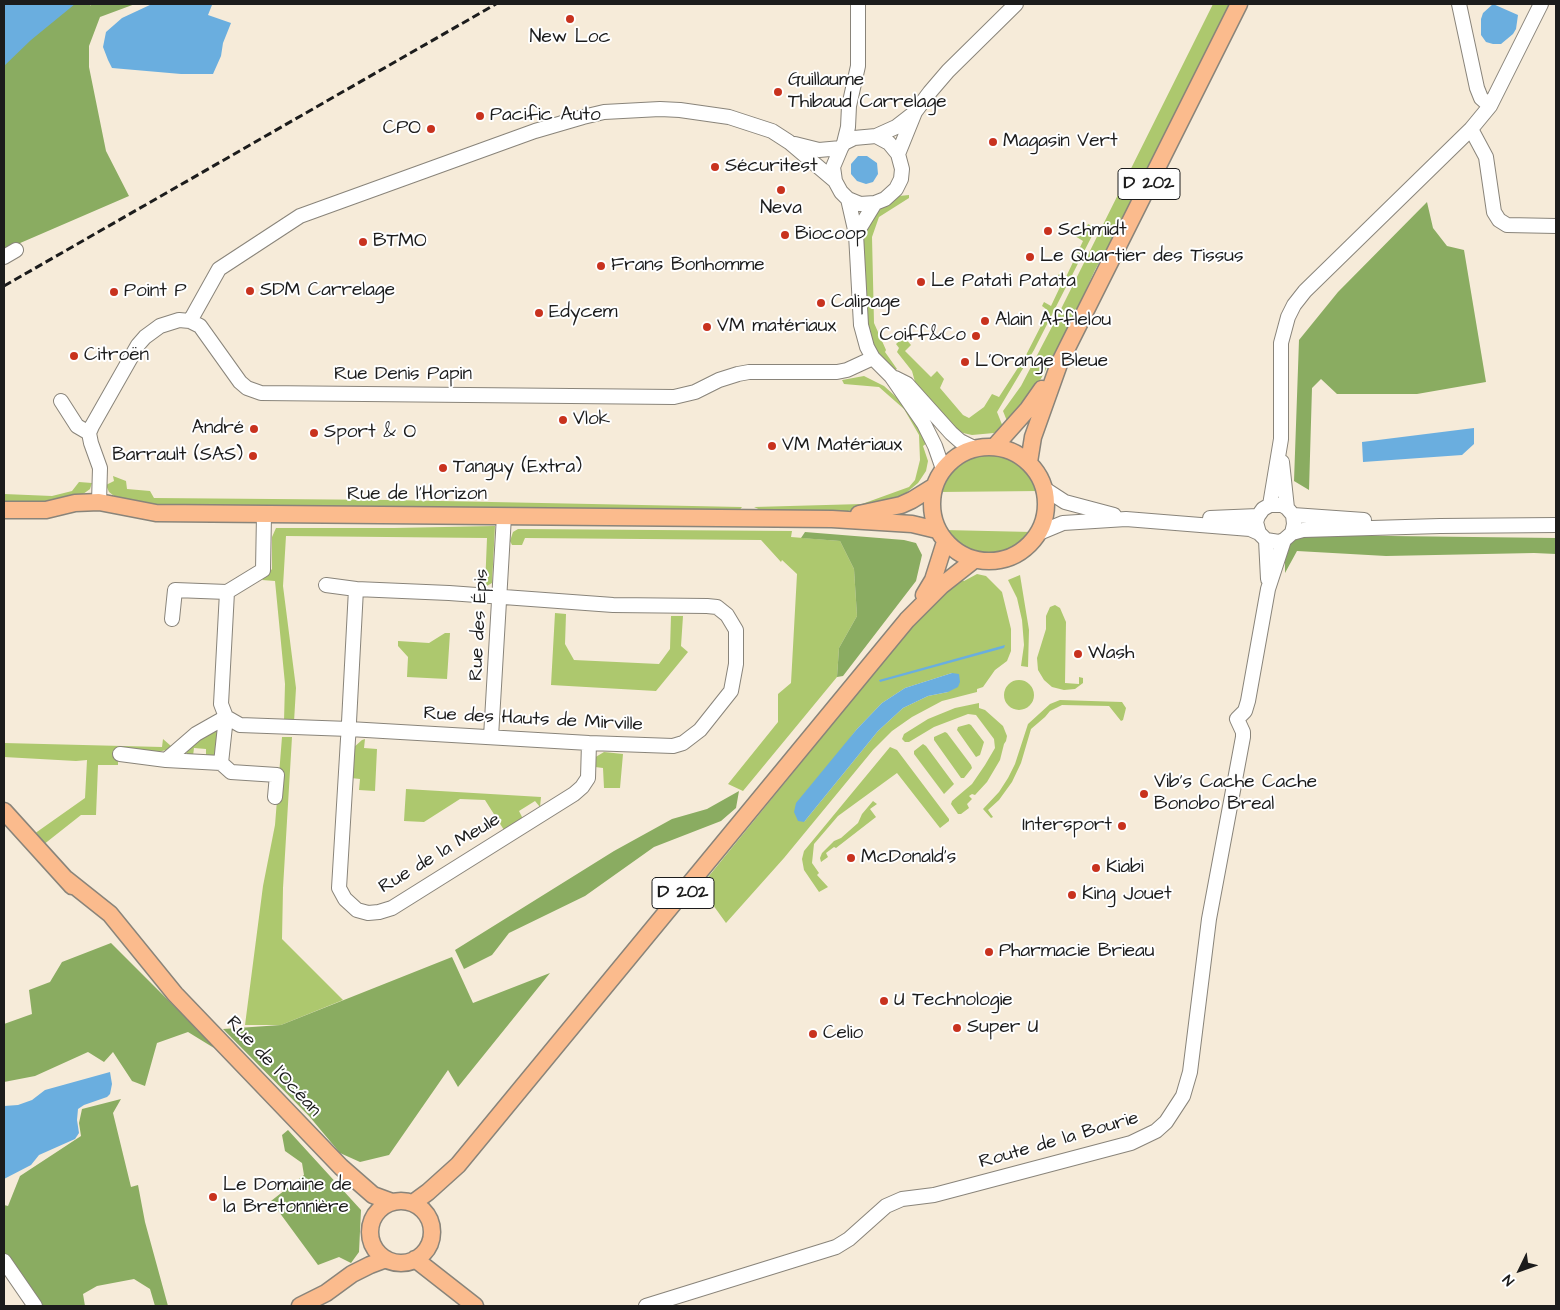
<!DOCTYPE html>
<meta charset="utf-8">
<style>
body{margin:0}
#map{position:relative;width:1560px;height:1310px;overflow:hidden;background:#f6ebd9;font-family:"Architects Daughter",sans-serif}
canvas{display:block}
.frame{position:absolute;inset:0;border:5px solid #1c1c1c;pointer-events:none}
.north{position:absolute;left:1495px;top:1245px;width:50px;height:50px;-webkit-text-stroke:4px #fff;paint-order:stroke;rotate:228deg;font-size:14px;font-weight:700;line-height:20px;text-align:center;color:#1c1c1c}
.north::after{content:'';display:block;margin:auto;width:18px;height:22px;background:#1c1c1c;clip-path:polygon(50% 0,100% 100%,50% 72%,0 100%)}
</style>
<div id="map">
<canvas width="1560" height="1310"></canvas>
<div class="frame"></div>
<div class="north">N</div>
</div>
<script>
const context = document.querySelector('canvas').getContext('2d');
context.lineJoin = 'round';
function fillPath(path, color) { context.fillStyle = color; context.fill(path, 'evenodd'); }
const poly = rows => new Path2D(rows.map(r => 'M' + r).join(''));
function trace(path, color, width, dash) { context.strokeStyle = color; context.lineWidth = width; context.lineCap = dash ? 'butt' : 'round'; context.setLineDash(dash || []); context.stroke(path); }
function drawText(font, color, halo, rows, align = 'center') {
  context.font = font + ' "Architects Daughter",sans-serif'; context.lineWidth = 4; context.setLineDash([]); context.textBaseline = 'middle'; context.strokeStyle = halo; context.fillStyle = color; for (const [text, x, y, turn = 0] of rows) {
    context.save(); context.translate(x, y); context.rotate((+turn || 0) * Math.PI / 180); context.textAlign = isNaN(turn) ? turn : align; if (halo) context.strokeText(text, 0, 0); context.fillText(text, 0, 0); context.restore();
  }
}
fillPath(poly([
 [1213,4,1230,4,1125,216,1095,270,1059,349,1056,350,1033,394,1007,421,1003,411,1021,386,1056,319],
 [909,195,909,198,879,217,872,237,874,323,886,350,885,352,897,369,895,370,873,347,866,331,863,256,864,229,871,212,881,208,899,196],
 [1088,224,1096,228,1034,350,997,412,1003,427,994,433,972,435,963,433,952,426,915,382,912,371,897,352,899,348,896,344,904,337,911,345,905,351,931,377,937,371,944,379,940,388,963,415,969,418,984,407,992,394,999,397,1025,357,1045,318,1043,316,1046,309,1042,306,1044,302,1051,306,1060,287,1054,283,1059,274,1066,277,1083,241,1075,236,1080,228,1085,231],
 [864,376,884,386,904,404,927,443,923,446,928,461,926,471,918,483,906,493,907,497,868,508,841,512,767,513,754,507,862,504,909,487,915,480,920,460,919,435,904,409,879,387,844,384,842,380],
 [983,453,1003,454,1026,469,1036,483,1039,491,939,492,946,476,960,461],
 [113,476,126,481,127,489,150,491,154,498,391,500,742,507,738,512,145,506,118,499,109,492,106,485,114,481],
 [79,482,92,483,90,489,79,497,64,500,4,506,4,494,52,496,72,491],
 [495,526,492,583,485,587,487,538,286,536,283,586,296,688,294,722,284,721,285,684,275,581,262,580,272,569,272,537,276,528,394,528],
 [518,529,792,531,791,537,840,541,854,569,857,616,839,648,837,677,743,791,728,784,778,722,778,694,791,683,797,574,782,560,781,562,761,540,525,538,522,545,512,545,510,541,513,532],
 [944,530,1032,532,1028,538,1012,551,990,557,968,552,953,541],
 [977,574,986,576,1002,592,1011,629,1011,651,1007,661,995,670,983,687,977,689,977,692,942,701,912,717,892,731,873,750,784,858,726,923,700,887,905,635,957,578,964,581],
 [952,673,948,692,928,696,903,708,878,731,804,822,851,737,857,729,882,703,905,688],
 [1020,575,1029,630,1028,667,1021,666,1024,645,1022,620,1017,598,1008,580],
 [1055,605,1060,608,1066,622,1065,683,1079,684,1079,677,1083,678,1083,683,1075,689,1064,690,1052,687,1044,680,1038,670,1037,658,1046,629,1046,616,1050,607],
 [555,613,566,614,565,644,574,660,659,664,670,649,671,616,683,616,681,646,688,652,656,691,551,685],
 [445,633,450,633,447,679,407,677,408,657,398,646,398,641,429,643],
 '1004 695a15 15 0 1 1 30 0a15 15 0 1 1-30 0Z',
 [1060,700,1122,702,1126,708,1123,720,1121,721,1109,706,1062,705,1050,711,1045,717,1031,729,1021,763,1012,782,999,800,988,810,993,817,991,818,983,809,999,792,1008,778,1015,764,1028,724,1050,704],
 [979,703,979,708,985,710,1003,726,1007,736,1006,741,1004,744,1000,760,987,782,975,795,972,794,969,796,972,799,967,804,969,808,961,814,958,814,951,804,952,801,972,784,985,765,995,748,994,739,976,715,968,714,934,727,909,742,905,742,902,739,904,734,928,719,955,708],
 [969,724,971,725,984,742,980,755,976,757,957,730,958,727],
 [214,730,219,731,219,756,206,757,206,749,194,748,193,756,187,754,186,749],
 [945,732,947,733,971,765,972,768,964,778,961,778,934,740,934,737],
 [282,737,292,737,283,888,282,939,343,1000,281,1025,245,1025,263,886,275,825],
 [163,739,171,746,170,749,150,754,118,750,118,765,98,765,96,815,81,815,43,845,34,834,85,798,87,760,76,761,4,757,4,743,162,747],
 [365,739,364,748,377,749,375,791,359,790,360,779,351,778,353,748,362,740],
 [923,744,926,746,954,784,944,794,914,754,914,751],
 [890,747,897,750,949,819,949,821,940,828,897,773,838,816,814,844,812,863,819,873,817,875,828,887,819,892,804,870,802,859,804,851],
 [604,752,623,754,620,788,604,788,603,768,595,767,594,758],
 [406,789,541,797,540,807,535,801,519,811,523,819,504,830,485,800,460,799,424,822,404,821],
 [873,801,877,804,870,809,876,817,836,848,834,847,826,853,828,857,821,862,820,858,822,853,834,841,841,838,858,823,862,814]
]), '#adc86e');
fillPath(poly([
 [4,4,90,4,90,6,91,4,135,4,100,17,89,46,89,67,106,151,129,196,4,250],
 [1427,202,1433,228,1447,246,1464,250,1486,382,1417,394,1337,394,1321,379,1312,388,1309,490,1294,481,1299,340,1338,292],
 [805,532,904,540,916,543,922,555,916,581,843,676,837,677,839,648,857,616,854,569,840,541,801,538],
 [1308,535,1556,538,1556,554,1534,553,1386,556,1297,551,1285,573,1285,557,1288,543,1293,538],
 [739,791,736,808,721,821,654,847,585,896,509,933,492,955,464,969,455,950,614,851,672,819,707,809],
 [111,943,207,1039,214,1048,188,1032,157,1043,145,1086,132,1081,113,1052,104,1062,88,1052,35,1076,4,1082,4,1024,32,1014,29,990,50,982,62,962],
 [452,957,473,1003,550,973,458,1087,448,1070,389,1155,360,1162,340,1153,309,1116,223,1029,281,1025],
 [121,1099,113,1113,131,1187,138,1185,145,1222,168,1306,155,1306,150,1289,134,1279,97,1286,83,1294,85,1306,42,1306,31,1287,4,1255,4,1205,8,1206,20,1176,81,1136,79,1123,82,1109],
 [288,1130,361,1210,359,1252,351,1263,339,1257,318,1265,271,1201,304,1175,302,1163,285,1151,282,1135]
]), '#8aac61');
fillPath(poly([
 [4,4,75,4,31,40,4,66],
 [152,4,212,5,208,15,231,23,223,43,221,56,213,74,181,74,112,68,108,60,103,47,106,32,122,18],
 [1493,4,1518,15,1516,29,1513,34,1501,44,1493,44,1486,42,1481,35,1481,19,1483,13],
 [858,156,867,156,877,163,878,174,873,182,866,184,857,181,851,174,851,164],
 [1474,428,1474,444,1462,455,1363,462,1362,442],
 [1005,645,1004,648,880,682,879,680],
 [952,673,959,674,960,682,958,687,948,692,928,696,903,708,878,731,804,822,798,821,794,812,796,803,857,729,882,703,905,688],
 [110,1072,112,1084,110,1094,107,1097,84,1105,78,1109,77,1120,79,1133,75,1139,39,1155,31,1165,4,1179,4,1106,18,1105,32,1100,45,1090]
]), '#6aaedf');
const minor = poly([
 [1459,4,1477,88,1481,98,1490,106],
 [1471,129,1486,157,1494,212,1499,220,1507,225,1556,226],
 [876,136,896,127,914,113],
 [844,143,848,127,849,106,858,66,858,4],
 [795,144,819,150,841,148],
 [898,154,915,112,930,92,948,71,1016,4],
 [848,199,856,234,861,325,867,347,873,358,891,376,924,424,935,446,943,469],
 [856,234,875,203,885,199,896,189,901,179,902,169,898,154,889,143,876,136,854,138,844,143,841,148,833,167,835,181,841,192,848,199,860,204,875,203],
 [4,257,16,250],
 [190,321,219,269,300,216,535,131,583,117,604,112,660,109,680,110,729,117,772,131,789,142,835,181],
 [895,378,907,384,951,433,960,441,974,448],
 [61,401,77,426,89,433],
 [1282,462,1287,508],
 [1045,489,1065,502,1114,515],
 [99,502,100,468,91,443,89,433,92,426,138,345,145,337,160,326,179,320,190,321,200,326,240,382,247,388,261,393,674,397,695,392,719,380,738,374,749,372,837,372,847,370,873,358],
 [1270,505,1281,439,1281,343,1288,317,1294,305,1305,291,1471,129,1490,106,1541,4],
 [264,514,263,570,227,592,221,704,226,717,240,725,349,729,589,743,673,746,683,743,700,730,731,691,736,664,736,630,727,615,717,607,707,606,613,605,449,593,356,589,349,722,349,729,348,739,339,888,345,899,357,910,368,913,379,912,392,908,574,794,582,787,588,778,589,743],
 [1293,515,1364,520],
 [1210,518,1258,516],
 [1039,533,1063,523,1126,519,1250,529,1259,533,1266,540,1279,542,1284,540,1292,533,1294,524,1293,515,1287,508,1282,505,1270,505,1263,509,1258,516,1256,522,1259,533],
 [1292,533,1303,530,1440,526,1556,525],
 [1266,540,1268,579],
 [326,585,356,589],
 [172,619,175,590,227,592],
 [491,737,504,516],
 [120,754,166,760,221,763,226,717,196,734,166,760],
 [221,763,231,772,277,775,275,797],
 [4,1261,35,1306],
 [646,1306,836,1247,849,1239,886,1206,902,1199,934,1195,1131,1143,1156,1131,1166,1122,1183,1096,1190,1072,1209,919,1243,737,1243,732,1237,719,1245,711,1248,701,1268,589,1284,540]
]);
const major = poly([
 [995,446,1028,409,1042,389],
 '932 504a57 57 0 1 1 114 0a57 57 0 1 1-114 0Z',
 [1029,462,1033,437,1059,364,1239,4],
 [4,510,46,510,75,503,99,502,156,513,832,519,912,524,937,530],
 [859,514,901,505,912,500,933,487],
 [924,595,933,580,945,542],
 [4,811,72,886],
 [66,879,110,914,175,994,341,1167,373,1195,392,1202],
 '370 1232a31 31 0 1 1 62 0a31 31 0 1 1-62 0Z',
 [413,1203,428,1192,458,1165,907,620,941,586,974,560],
 [415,1259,475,1306],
 [300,1306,326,1293,352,1274,370,1265,386,1259]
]);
trace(minor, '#89847a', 16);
trace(major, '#89847a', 19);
trace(minor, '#fff', 14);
trace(major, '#fbbb8d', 16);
trace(poly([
 [4,286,496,4]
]), '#1c1c1c', 3, [8, 4]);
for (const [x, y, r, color] of [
 [570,19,5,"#c8321e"],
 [778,92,5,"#c8321e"],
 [480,116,5,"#c8321e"],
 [431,129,5,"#c8321e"],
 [993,142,5,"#c8321e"],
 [715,167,5,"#c8321e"],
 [781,190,5,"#c8321e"],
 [1048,231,5,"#c8321e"],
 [785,235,5,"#c8321e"],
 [363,242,5,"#c8321e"],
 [1030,257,5,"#c8321e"],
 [601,266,5,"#c8321e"],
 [921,282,5,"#c8321e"],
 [250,291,5,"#c8321e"],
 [114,292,5,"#c8321e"],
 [821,303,5,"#c8321e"],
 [539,313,5,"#c8321e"],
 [985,321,5,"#c8321e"],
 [707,327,5,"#c8321e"],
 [976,336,5,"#c8321e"],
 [74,356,5,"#c8321e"],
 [965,362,5,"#c8321e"],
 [563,420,5,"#c8321e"],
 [254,429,5,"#c8321e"],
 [314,433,5,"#c8321e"],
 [772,446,5,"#c8321e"],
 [253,456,5,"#c8321e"],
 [443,468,5,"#c8321e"],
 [1078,654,5,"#c8321e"],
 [1144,794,5,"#c8321e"],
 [1122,826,5,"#c8321e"],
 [851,858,5,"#c8321e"],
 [1096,868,5,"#c8321e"],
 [1072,895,5,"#c8321e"],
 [989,952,5,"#c8321e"],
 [884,1001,5,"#c8321e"],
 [957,1028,5,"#c8321e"],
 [813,1034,5,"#c8321e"],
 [213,1197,5,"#c8321e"]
]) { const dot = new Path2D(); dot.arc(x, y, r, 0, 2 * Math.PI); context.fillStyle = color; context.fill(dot); trace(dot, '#fff', 2); }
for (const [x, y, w] of [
 [1149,184,62],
 [683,893,62]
]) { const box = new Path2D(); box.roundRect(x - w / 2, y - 15.5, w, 31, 4); context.fillStyle = '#fff'; context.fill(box); trace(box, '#1c1c1c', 1); }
drawText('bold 18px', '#1c1c1c', null, [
 ["D 202",1149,184],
 ["D 202",683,893]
]);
drawText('19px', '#1c1c1c', '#fff', [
 ["New Loc",570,38,"center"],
 ["Guillaume",788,81],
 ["Thibaud Carrelage",788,103],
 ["Pacific Auto",490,116],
 ["CPO",421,129,"right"],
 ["Magasin Vert",1003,142],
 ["Sécuritest",725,167],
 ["Neva",781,209,"center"],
 ["Schmidt",1058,231],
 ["Biocoop",795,235],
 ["BTMO",373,242],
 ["Le Quartier des Tissus",1040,257],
 ["Frans Bonhomme",611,266],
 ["Le Patati Patata",931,282],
 ["SDM Carrelage",260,291],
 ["Point P",124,292],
 ["Calipage",831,303],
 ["Edycem",549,313],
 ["Alain Afflelou",995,321],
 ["VM matériaux",717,327],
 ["Coiff&Co",966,336,"right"],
 ["Citroën",84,356],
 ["L'Orange Bleue",975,362],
 ["Vlok",573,420],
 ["André",244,429,"right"],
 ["Sport & O",324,433],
 ["VM Matériaux",782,446],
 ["Barrault (SAS)",243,456,"right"],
 ["Tanguy (Extra)",453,468],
 ["Wash",1088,654],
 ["Vib's Cache Cache",1154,783],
 ["Bonobo Breal",1154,805],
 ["Intersport",1112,826,"right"],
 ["McDonald's",861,858],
 ["Kiabi",1106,868],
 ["King Jouet",1082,895],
 ["Pharmacie Brieau",999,952],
 ["U Technologie",894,1001],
 ["Super U",967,1028],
 ["Celio",823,1034],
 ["Le Domaine de",223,1186],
 ["la Bretonnière",223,1208]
], 'left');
drawText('19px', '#1c1c1c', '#fff', [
 ["Rue Denis Papin",403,375],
 ["Rue de l'Horizon",417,495],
 ["Rue des Épis",480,625,-87],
 ["Rue des Hauts de Mirville",533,720,3],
 ["Rue de la Meule",440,854,-31],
 ["Rue de l'Océan",273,1067,47],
 ["Route de la Bourie",1059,1141,-16]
]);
</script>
